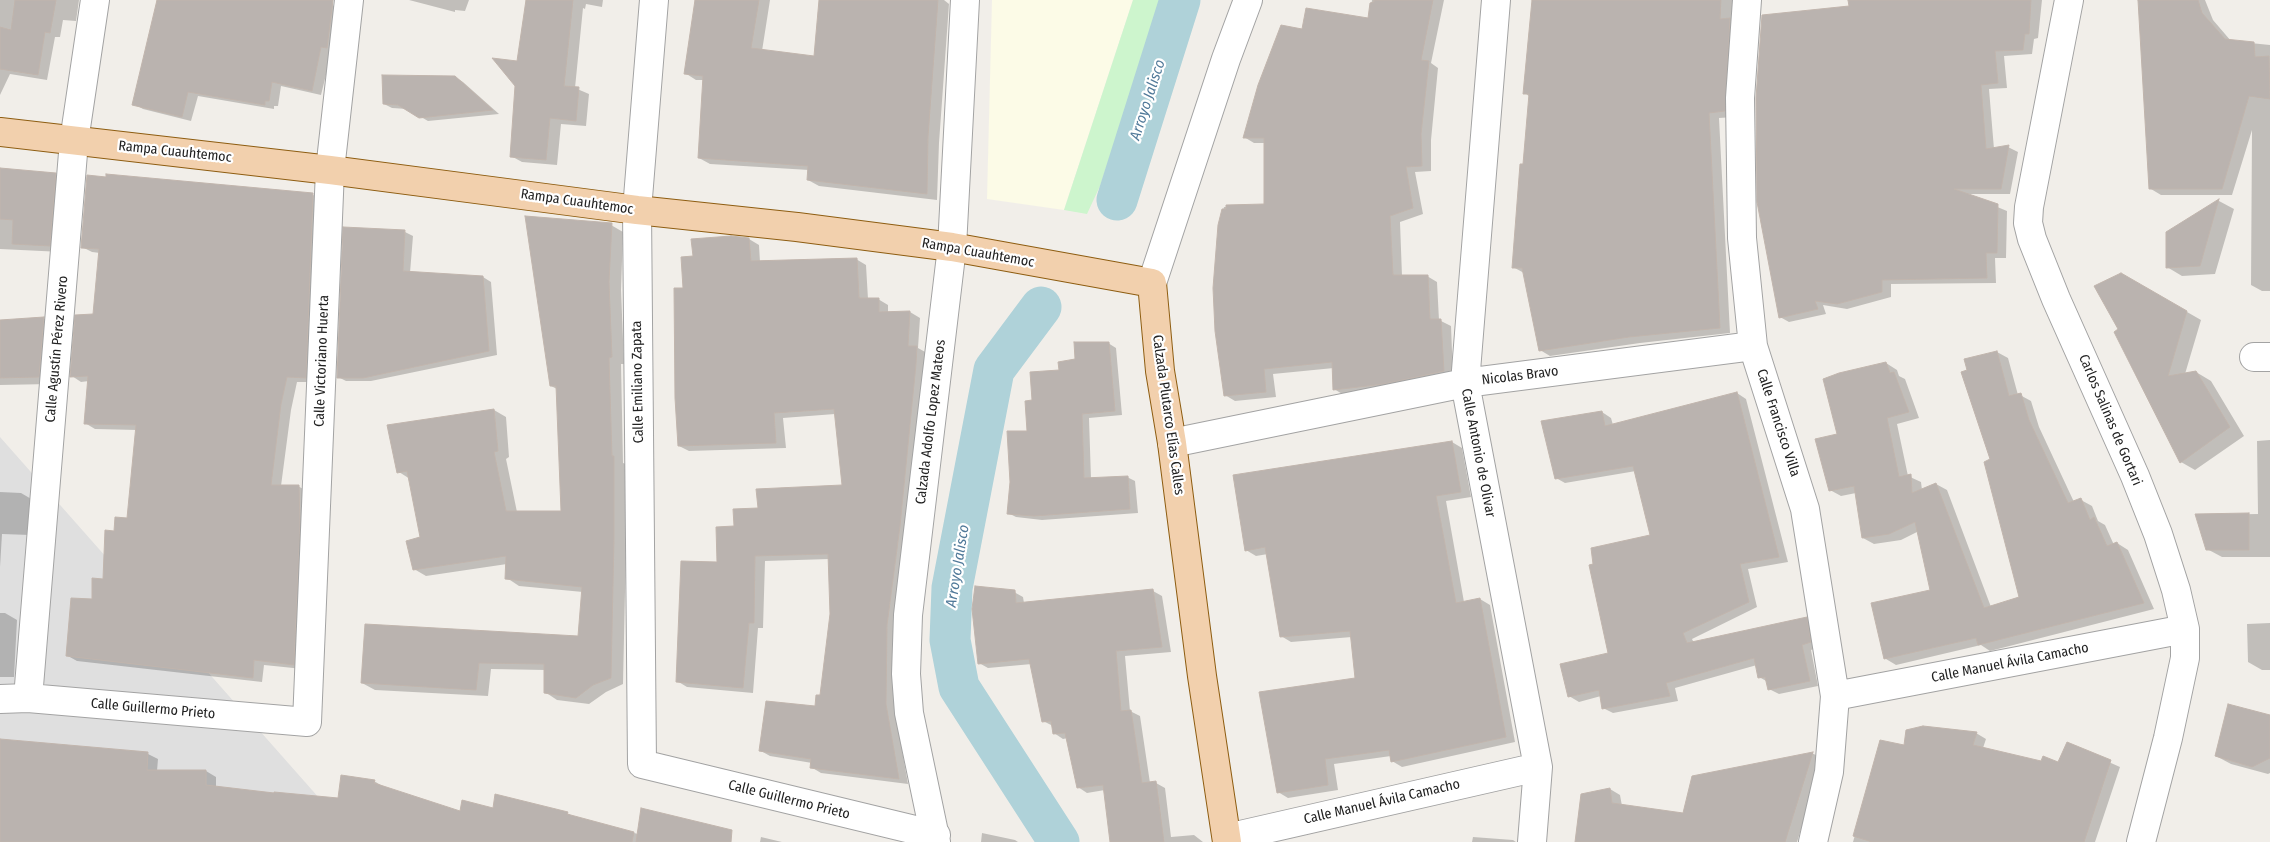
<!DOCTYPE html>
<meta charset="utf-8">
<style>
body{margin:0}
canvas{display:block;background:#f1eee9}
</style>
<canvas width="2270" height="842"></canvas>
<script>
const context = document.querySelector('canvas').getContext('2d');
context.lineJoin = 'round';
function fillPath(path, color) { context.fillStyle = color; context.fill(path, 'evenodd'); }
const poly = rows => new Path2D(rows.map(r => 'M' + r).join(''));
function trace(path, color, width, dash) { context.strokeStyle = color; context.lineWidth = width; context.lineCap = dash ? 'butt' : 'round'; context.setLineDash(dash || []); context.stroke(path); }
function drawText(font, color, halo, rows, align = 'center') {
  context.font = font + ' "Fira Sans Condensed",sans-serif'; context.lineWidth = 4.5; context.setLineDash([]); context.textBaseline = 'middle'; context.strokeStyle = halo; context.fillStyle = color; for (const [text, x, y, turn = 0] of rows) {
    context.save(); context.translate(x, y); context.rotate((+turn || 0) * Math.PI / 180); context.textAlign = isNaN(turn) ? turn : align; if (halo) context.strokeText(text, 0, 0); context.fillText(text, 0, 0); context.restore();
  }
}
fillPath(poly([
 [0,437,358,842,0,842]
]), '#dfdfdf');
fillPath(poly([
 [992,0,1133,0,1064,210,987,199]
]), '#fcfbe7');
fillPath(poly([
 [1133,0,1162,0,1100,186,1087,214,1064,210]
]), '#cdf5cd');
fillPath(poly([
 [0,0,79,0,76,21,63,20,60,37,55,37,47,80,10,74,0,95],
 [206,0,315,0,314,2,332,5,342,10,321,95,281,86,278,106,274,106,274,109,198,96,191,121,143,109,134,104],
 [409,0,469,0,465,11,455,10,455,12],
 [528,0,603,0,602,7,586,4,585,9,583,8,575,88,589,94,586,126,561,124,557,165,522,162,511,156,518,63],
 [697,0,770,0,762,51,815,57,821,0,944,0,949,4,939,143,937,200,819,186,808,180,809,170,710,164,699,158,704,80,696,80,685,73],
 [1372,0,1444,0,1431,63,1438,68,1431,140,1431,171,1415,172,1423,214,1400,222,1402,276,1427,276,1437,282,1439,320,1451,326,1453,377,1344,395,1334,389,1334,368,1273,374,1276,397,1235,401,1225,395,1220,224,1224,207,1265,206,1265,143,1254,143,1244,137,1303,30,1369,19],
 [1533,0,1739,0,1735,117,1719,118,1730,333,1640,343,1550,356,1540,350,1524,273,1513,267,1530,97,1525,93],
 [1849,0,2042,0,2038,38,2034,39,2032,54,2004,56,2007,88,1989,89,1994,149,2008,147,2018,152,2010,194,1966,194,2007,211,2006,258,1995,258,1996,283,1891,284,1891,297,1847,309,1823,305,1826,314,1789,322,1780,317,1851,7],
 [2139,0,2205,0,2213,20,2231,41,2270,45,2270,291,2262,291,2251,285,2252,130,2232,195,2161,195,2151,189],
 [455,77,463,82,499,114,428,121,407,109,392,108,384,104],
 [0,170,55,174,67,181,62,252,0,249],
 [107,176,313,195,323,200,315,382,297,382,291,410,281,486,298,486,308,492,303,669,264,665,262,682,77,661,68,656,93,601,104,580,115,532,129,519,137,430,95,429,85,423,89,381,81,382,72,376,95,315,100,253,92,252,82,247],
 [2219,201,2234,209,2215,274,2182,276,2167,267,2168,232],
 [611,225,623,232,621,290,624,364,621,364,623,463,626,464,626,546,623,684,606,692,589,704,557,700,545,692,545,670,491,669,488,696,375,690,362,683,580,637,583,592,519,586,507,578,507,564,426,576,414,569,422,538,410,479,399,472,494,410,506,417,509,457,506,459,517,512,562,512,557,389,551,386],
 [405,232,413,236,410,273,483,277,491,282,497,355,371,381,346,381,338,377],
 [749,239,759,245,760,262,856,259,866,265,868,299,878,299,888,305,888,313,910,312,920,318,918,348,927,353,895,710,908,784,821,773,811,767,812,763,770,756,761,751,816,707,822,697,831,614,830,559,765,561,763,628,758,628,753,693,687,687,677,681,718,563,736,528,759,509,844,486,835,414,783,418,786,448,689,451,679,446,684,289,694,257],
 [2121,274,2201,320,2185,374,2196,372,2211,381,2244,436,2195,470,2181,462,2119,330],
 [43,318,56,325,51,384,0,385,0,321],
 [1108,343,1116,348,1122,415,1089,418,1091,479,1127,477,1135,481,1138,513,1042,520,1016,517,1008,513,1029,432,1033,401,1060,371],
 [1997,352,2008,358,2018,395,2020,395,2031,401,2039,427,2074,502,2081,500,2092,506,2098,521,2105,525,2114,545,2117,543,2128,550,2154,609,1990,651,1981,645,1896,665,1886,659,1872,604,1932,591,1919,531,1901,540,1874,544,1863,538,1856,493,1841,496,1830,490,1839,435,1886,363,1897,370,1899,376,1905,379,1919,418,1897,424,1908,476,1921,482,1922,490,1936,484,1947,490,1991,607,2021,598,1992,460,1969,371],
 [1737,393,1746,399,1788,562,1748,569,1757,607,1692,639,1694,643,1806,619,1816,624,1819,647,1811,650,1818,686,1779,694,1769,689,1768,682,1759,677,1757,665,1675,688,1678,701,1613,713,1603,708,1601,696,1579,702,1569,696,1610,654,1651,536,1636,471,1565,483,1556,478,1602,412,1611,418,1613,425],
 [2270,440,2270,557,2222,557,2207,549,2197,515,2258,514,2257,441],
 [1452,442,1462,448,1471,497,1446,501,1464,602,1480,599,1490,605,1515,742,1402,767,1392,761,1391,756,1334,764,1338,790,1288,798,1278,792,1357,679,1352,637,1291,642,1281,636,1268,554,1256,556,1246,550],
 [0,492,21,493,33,500,30,535,2,534,0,567],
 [1153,591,1162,596,1171,652,1125,656,1130,711,1140,716,1150,783,1156,783,1165,788,1171,837,1194,835,1203,842,1111,842,1105,790,1087,793,1078,787,1068,738,1063,739,1054,733,1053,726,1043,721,1032,664,988,668,979,663,1014,592,1023,597,1024,603],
 [0,613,5,613,17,620,14,677,0,677],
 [2270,623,2270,670,2262,670,2248,662,2247,624],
 [2270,716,2270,773,2268,774,2231,764,2216,756],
 [1976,733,1986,739,1983,748,2041,762,2059,764,2068,744,2120,767,2095,842,1853,842,1881,741,1905,747],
 [0,741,148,754,158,759,157,771,206,771,216,777,216,788,339,799,374,781,384,787,461,812,495,810,567,813,574,817,638,834,683,842,0,842],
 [1812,753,1823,759,1797,842,1576,842,1610,789,1620,795,1622,806,1684,814],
 [982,833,1015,840,1018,842,981,842],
 [761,837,782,842,760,842],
 [1473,837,1513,840,1516,842,1472,842]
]), '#0003');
trace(poly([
 [1117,200,1180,0],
 [1041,307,994,370,952,588,950,640,959,687,1059,842]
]), '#afd2d9', 41);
const building = poly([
 [15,0,56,0,50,33,45,32,38,75,0,69,0,27,11,30,15,0],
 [157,0,333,0,327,48,321,47,312,91,272,82,269,101,265,101,265,105,188,92,182,117,132,105,157,0],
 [526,0,573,0,564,86,579,87,576,121,550,118,546,160,510,157,515,86,492,58,517,61,526,0],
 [695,0,759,0,751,48,814,56,819,0,938,0,928,137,927,194,807,180,808,166,698,158,703,76,684,74,695,0],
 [1374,0,1433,0,1421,60,1429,61,1421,134,1422,166,1406,167,1413,208,1390,216,1393,275,1428,275,1430,319,1441,319,1444,371,1384,384,1333,390,1332,362,1264,369,1266,392,1224,396,1215,331,1213,288,1218,225,1222,209,1226,209,1226,205,1264,204,1264,138,1243,138,1258,85,1281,25,1302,29,1306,8,1368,18,1370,3,1374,2,1374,0],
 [1532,0,1721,0,1720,19,1730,18,1725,111,1709,113,1720,328,1629,337,1539,351,1522,268,1512,268,1520,164,1523,164,1529,94,1523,94,1532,0],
 [1848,0,2031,0,2029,34,2025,34,2023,50,1995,51,1998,83,1981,85,1986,149,2009,145,2001,189,1954,189,1998,204,1997,253,1986,253,1987,278,1882,280,1882,292,1837,304,1815,301,1818,309,1779,318,1757,202,1756,98,1762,15,1849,6,1848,0],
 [2138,0,2198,0,2202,13,2225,39,2254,42,2255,57,2269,56,2270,99,2249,96,2222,189,2149,189,2138,0],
 [382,75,455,76,493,110,419,118,398,105,383,104,382,75],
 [0,168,56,173,50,246,12,244,13,220,0,219,0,168],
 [106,174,313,193,306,378,287,377,281,404,271,485,299,485,300,526,294,665,254,660,253,678,66,656,71,598,92,599,92,578,103,579,105,530,114,531,115,517,127,518,136,425,84,424,88,376,70,377,75,315,93,314,99,249,81,248,87,175,106,177,106,174],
 [2219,199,2200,266,2166,268,2166,232,2219,199],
 [525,216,612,223,609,282,612,357,609,358,612,456,614,456,614,539,611,678,593,685,576,698,544,693,544,664,479,663,476,690,361,683,365,624,578,636,582,587,505,579,506,556,413,570,406,541,420,537,407,471,397,473,387,425,494,409,498,451,494,452,506,511,561,511,556,386,550,386,525,216],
 [343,227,405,230,403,271,483,276,489,351,363,378,337,378,343,227],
 [731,236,749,238,751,261,857,258,859,298,879,298,879,312,910,311,908,346,917,346,916,364,900,526,887,625,886,704,899,779,810,768,811,759,759,751,766,701,815,706,816,695,820,695,830,614,828,554,755,556,754,623,749,623,743,688,676,682,681,561,717,562,716,527,734,526,733,509,758,508,756,489,842,485,834,409,774,413,776,443,678,446,675,398,674,288,683,288,681,257,693,256,691,239,731,236],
 [2121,273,2187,311,2168,376,2196,371,2230,427,2180,463,2114,332,2118,329,2094,286,2121,273],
 [44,317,39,377,0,378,0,320,44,317],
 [1074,342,1109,342,1115,411,1082,414,1084,478,1128,476,1130,509,1034,516,1007,514,1010,482,1007,431,1027,431,1025,401,1032,400,1030,372,1059,370,1058,362,1075,359,1074,342],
 [1997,351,2009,396,2021,393,2029,420,2068,503,2081,498,2090,520,2094,517,2107,546,2117,542,2144,603,1978,645,1976,638,1884,659,1871,603,1930,590,1915,522,1889,534,1862,538,1854,486,1829,491,1815,439,1837,434,1823,379,1839,373,1886,362,1890,373,1894,372,1909,412,1887,418,1899,477,1911,474,1912,493,1936,483,1984,608,2019,597,1984,462,1990,459,1961,372,1967,370,1964,359,1997,351],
 [1737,392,1779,557,1740,564,1749,602,1683,633,1687,643,1807,617,1811,642,1802,645,1810,681,1768,690,1765,677,1758,678,1754,658,1666,683,1670,696,1602,709,1599,690,1568,697,1560,664,1608,653,1589,565,1593,564,1591,548,1650,535,1633,466,1555,479,1541,421,1602,411,1605,426,1737,392],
 [1452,441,1461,492,1436,496,1456,603,1480,598,1506,737,1391,762,1389,750,1325,759,1328,785,1277,793,1259,692,1355,678,1350,631,1280,637,1265,547,1245,551,1233,475,1452,441],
 [2249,513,2249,550,2206,550,2195,514,2249,513],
 [975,586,1015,590,1016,603,1153,589,1162,647,1116,651,1121,711,1131,710,1142,783,1156,781,1164,842,1110,842,1103,785,1077,788,1065,733,1053,734,1051,721,1042,722,1029,659,978,664,972,609,975,586],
 [2228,704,2270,715,2270,758,2252,767,2215,756,2228,704],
 [1923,726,1977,732,1973,745,2041,761,2043,756,2058,762,2067,742,2111,760,2084,842,1872,842,1853,836,1880,740,1904,745,1906,730,1923,726],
 [0,739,148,752,147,770,206,770,206,785,274,793,274,792,338,798,341,775,375,780,374,783,460,811,462,800,493,808,495,794,568,812,567,814,634,832,632,842,0,842,0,739],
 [1813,752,1785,842,1575,842,1581,794,1610,788,1612,803,1683,813,1692,776,1813,752],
 [641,808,732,830,731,842,636,842,641,808]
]);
fillPath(building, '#bab3af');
trace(building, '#c1b5ad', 1);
const minor = poly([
 [654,0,637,210,642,764,936,835],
 [1496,0,1465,383,1538,767,1532,842],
 [1747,0,1740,98,1742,238,1753,346,1805,509,1835,696,1829,772,1813,842],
 [2069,0,2029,207,2028,223,2032,239,2056,299,2135,476,2158,534,2176,590,2185,629,2185,658,2168,738,2141,842],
 [1152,283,1226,59,1248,0],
 [2254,357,2270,357],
 [1172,443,1465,383,1753,346],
 [1835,696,2185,629],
 [28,698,74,141,95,0],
 [0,699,28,698,307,722,330,170,349,0],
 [1227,838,1538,767],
 [936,842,909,713,906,674,908,615,952,247,965,0]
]);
const major = poly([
 [0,132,330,170,637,210,797,227,952,247,1152,283,1160,371,1172,443,1202,676,1227,842]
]);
trace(minor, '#a3a3a3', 30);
trace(major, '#8e5d11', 30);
trace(minor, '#fff', 28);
trace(major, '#f2d0ad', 28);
drawText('14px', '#222', '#fff', [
 ["Rampa Cuauhtemoc",175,152,6],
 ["Rampa Cuauhtemoc",577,202,8],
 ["Rampa Cuauhtemoc",978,253,10],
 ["Calle Agustín Pérez Rivero",57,349,-85],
 ["Calle Victoriano Huerta",322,361,-88],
 ["Nicolas Bravo",1520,376,-7],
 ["Calle Emiliano Zapata",638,382,-91],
 ["Calzada Plutarco Elías Calles",1168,415,82],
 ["Carlos Salinas de Gortari",2110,420,67],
 ["Calzada Adolfo Lopez Mateos",931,422,-83],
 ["Calle Francisco Villa",1778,423,72],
 ["Calle Antonio de Olivar",1478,453,79],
 ["Calle Manuel Ávila Camacho",2010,663,-11],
 ["Calle Guillermo Prieto",153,709,5],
 ["Calle Guillermo Prieto",789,800,14],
 ["Calle Manuel Ávila Camacho",1382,802,-13]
]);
drawText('italic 15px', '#507999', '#fff', [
 ["Arroyo Jalisco",1148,100,-72],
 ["Arroyo Jalisco",958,566,-81]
]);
</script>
